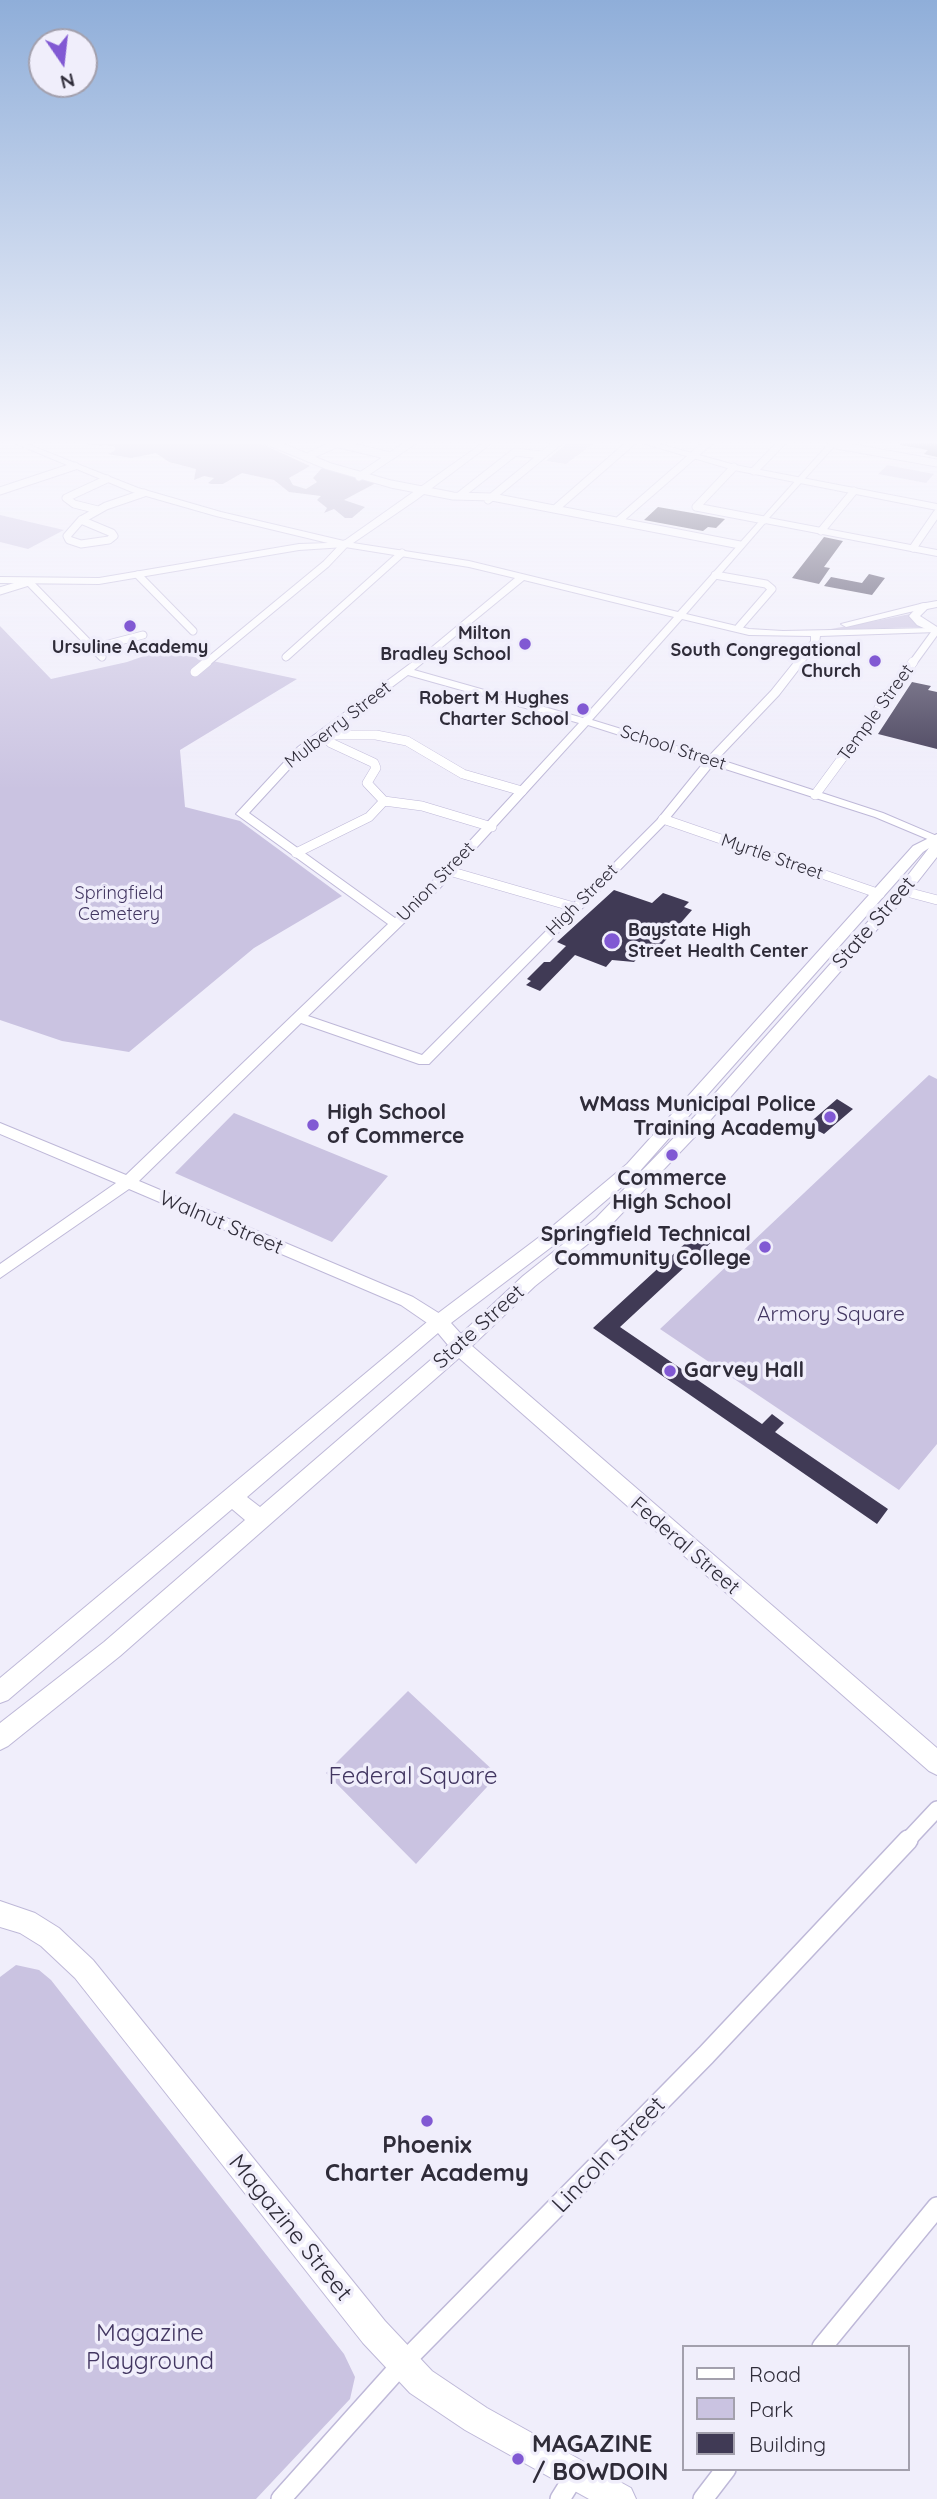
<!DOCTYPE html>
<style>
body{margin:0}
#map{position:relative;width:937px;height:2499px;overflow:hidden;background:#f0eefb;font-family:Quicksand,sans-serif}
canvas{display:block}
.legend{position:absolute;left:682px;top:2345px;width:228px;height:126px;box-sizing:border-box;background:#f0eefb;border:2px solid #a3a0ad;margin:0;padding:9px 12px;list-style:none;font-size:21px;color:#2f2c39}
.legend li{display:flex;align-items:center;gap:14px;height:35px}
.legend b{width:35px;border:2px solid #a3a0ad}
.north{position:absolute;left:28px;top:28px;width:70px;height:70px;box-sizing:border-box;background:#f0eefb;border:2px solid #a3a0ad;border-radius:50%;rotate:166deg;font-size:19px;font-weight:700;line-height:28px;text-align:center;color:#2f2c39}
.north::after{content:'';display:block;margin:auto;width:24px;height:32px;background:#8159d3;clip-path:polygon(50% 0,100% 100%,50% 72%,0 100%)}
</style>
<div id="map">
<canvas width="937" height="2499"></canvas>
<ul class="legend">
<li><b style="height:9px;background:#fff"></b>Road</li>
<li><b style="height:19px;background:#cac3e1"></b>Park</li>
<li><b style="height:19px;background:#403a55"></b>Building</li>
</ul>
<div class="north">N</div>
</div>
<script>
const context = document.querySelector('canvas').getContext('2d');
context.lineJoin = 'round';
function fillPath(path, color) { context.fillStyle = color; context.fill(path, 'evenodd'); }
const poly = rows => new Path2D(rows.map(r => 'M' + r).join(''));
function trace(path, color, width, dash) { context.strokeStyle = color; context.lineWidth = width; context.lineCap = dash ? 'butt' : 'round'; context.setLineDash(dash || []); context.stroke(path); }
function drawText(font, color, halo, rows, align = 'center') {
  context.font = font + ' Quicksand,sans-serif'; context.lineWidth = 7; context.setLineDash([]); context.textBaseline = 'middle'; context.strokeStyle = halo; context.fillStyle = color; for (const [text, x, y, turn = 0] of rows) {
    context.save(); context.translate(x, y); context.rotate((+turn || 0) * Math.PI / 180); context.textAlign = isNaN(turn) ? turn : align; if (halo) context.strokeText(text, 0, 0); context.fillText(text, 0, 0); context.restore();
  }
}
fillPath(poly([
 [571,440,598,440,566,464,546,461],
 [887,465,934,474,926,483,878,474],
 [0,515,64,530,28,549,0,542],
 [910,614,920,627,825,630,870,622],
 [0,626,51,679,127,662,161,650,297,679,180,750,185,807,240,821,342,896,254,948,129,1052,62,1041,0,1020],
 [929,1075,937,1079,937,1444,899,1490,660,1329],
 [234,1113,388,1176,332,1242,175,1173],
 [408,1691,498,1775,416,1864,326,1773],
 [16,1965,39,1970,51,1980,344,2354,355,2377,350,2399,256,2499,0,2499,0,1977]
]), '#cac3e1');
fillPath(poly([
 [74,440,253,440,310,466,289,478,293,485,306,489,317,482,313,478,322,468,376,483,344,500,365,507,352,518,345,518,334,509,324,513,327,508,317,500,321,496,289,492,274,480,242,473,223,484,211,484,208,483,214,478,204,476,194,480,196,469,169,462,156,453,131,458,108,454,116,450,113,446,92,445]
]), '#aca6c4');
fillPath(poly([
 [900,440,937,440,937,457,924,454,928,450,900,445],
 [658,507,698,514,725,519,716,528,708,527,703,531,644,520],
 [824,537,843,541,824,567,830,568,819,584,792,578],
 [869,574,885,578,872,595,824,586,831,577,862,583],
 [912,682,931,686,928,690,937,692,937,749,878,734],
 [614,890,652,903,663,893,689,902,684,907,692,910,650,958,640,955,634,962,612,960,606,967,575,955,540,991,526,985,531,981,527,979,544,962,550,962,566,946,557,942],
 [837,1099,853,1109,824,1134,807,1125],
 [702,1228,717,1237,620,1327,762,1424,772,1414,784,1423,775,1432,888,1509,877,1524,593,1328]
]), '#403a55');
const streetFar3 = poly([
 [265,440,328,466,391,484,453,496,492,497,740,545],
 [323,440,390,456],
 [837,445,937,463],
 [311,455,336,444],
 [754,471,784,440],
 [359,477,415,440],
 [0,491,75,466],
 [459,496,515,452,542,455],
 [488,500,561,440],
 [696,507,764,520],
 [696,507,734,467],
 [555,509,634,440],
 [98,510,74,504,66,498,107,479],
 [81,520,112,533,114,536,109,540,81,544,69,540,67,536,81,520],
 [81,520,106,506,144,493],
 [618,521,711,440],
 [821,531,854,491],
 [913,548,937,513],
 [138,575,193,631],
 [715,575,766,584,772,589,739,627],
 [0,591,29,582,102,657],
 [93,648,143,635],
 [286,657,402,553],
 [205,664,326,564,345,544],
 [912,664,936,631]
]);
const streetFar2 = poly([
 [195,672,207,662],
 [322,735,376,735,407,741,463,774,522,791],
 [815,795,913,662],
 [384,801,422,806,492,827],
 [663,819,880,894],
 [296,853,369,817,384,801,367,783,376,768,374,763,331,743,322,735],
 [449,871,574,907],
 [903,891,937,900]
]);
const streetFar1 = poly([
 [907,1841,937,1809]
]);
const street = poly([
 [822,2347,937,2207],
 [281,2499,402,2364,706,2055,908,1840],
 [560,2499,575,2475],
 [703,2499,726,2469]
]);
const secondary = poly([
 [7,440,17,440,138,488,221,512,344,541,487,440,496,440,416,500,353,543,469,561,678,612,832,440,840,440,769,518,937,550,937,556,765,523,686,614,749,629,783,631,933,628,937,632,820,636,819,643,779,695,718,759,883,813,937,836,937,843,875,817,713,765,665,824,429,1064,419,1064,301,1023,139,1181,413,1297,445,1317,447,1322,445,1327,433,1327,401,1305,129,1189,0,1278,0,1264,116,1183,0,1134,0,1123,126,1175,388,924,236,814,298,747,426,652,515,578,469,567,345,547,299,550,99,584,0,583,0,577,99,578,299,544,328,543,216,516,132,492,7,440],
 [524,580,674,617,583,718,414,670,524,580],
 [682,619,749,635,811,636,811,641,771,691,709,756,592,720,682,619],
 [408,675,579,723,430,884,395,918,249,813,306,751,408,675],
 [588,725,704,762,657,820,422,1055,308,1016,438,890,588,725],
 [924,603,927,604,927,608,846,627,841,624,924,603]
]);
const primary = poly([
 [632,440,645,440,735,465,937,504,937,510,734,470,632,440],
 [937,601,937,607,927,609,920,616,937,627,937,634,917,625,909,616,920,604,937,601],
 [937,834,937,857,908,894,706,1125,608,1228,535,1286,472,1346,937,1748,937,1775,929,1771,459,1358,120,1656,8,1746,0,1750,0,1723,104,1642,245,1520,232,1509,8,1700,0,1703,0,1678,433,1317,542,1235,627,1164,913,846,937,834],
 [929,848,898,888,694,1117,596,1218,523,1276,461,1334,451,1323,554,1245,639,1172,923,852,929,848],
 [438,1333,448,1345,260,1507,247,1497,438,1333],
 [0,1901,35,1913,59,1928,93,1960,385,2321,432,2371,487,2408,631,2488,636,2499,589,2499,465,2430,410,2393,363,2343,75,1978,41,1946,20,1933,0,1927,0,1901]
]);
trace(streetFar3, '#beb8d8', 9);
trace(streetFar2, '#beb8d8', 10);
trace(streetFar1, '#beb8d8', 18);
trace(street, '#beb8d8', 22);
trace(secondary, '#beb8d8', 2);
trace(primary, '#beb8d8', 2);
trace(streetFar3, '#fff', 7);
trace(streetFar2, '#fff', 9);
trace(streetFar1, '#fff', 15);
trace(street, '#fff', 19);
fillPath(secondary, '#fff');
fillPath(primary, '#fff');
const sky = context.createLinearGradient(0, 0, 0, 790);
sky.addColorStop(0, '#8faed9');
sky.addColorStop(0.56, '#f8f7fd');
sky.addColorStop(1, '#f8f7fd00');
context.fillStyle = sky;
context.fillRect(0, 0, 937, 790);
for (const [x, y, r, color] of [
 [130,626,7,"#8159d3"],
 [525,644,7,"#8159d3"],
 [875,661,7,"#8159d3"],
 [583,709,7,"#8159d3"],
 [612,941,9,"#8159d3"],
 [830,1117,7,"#8159d3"],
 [313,1125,7,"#8159d3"],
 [672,1155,7,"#8159d3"],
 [765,1247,7,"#8159d3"],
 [670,1371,7,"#8159d3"],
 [427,2121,7,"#8159d3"],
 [518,2459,7,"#8159d3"]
]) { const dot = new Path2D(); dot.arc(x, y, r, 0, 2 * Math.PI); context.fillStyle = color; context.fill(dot); trace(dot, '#f0eefb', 2.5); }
drawText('bold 18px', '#2f2c39', '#f0eefb', [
 ["Milton",511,634],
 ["Bradley School",511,655],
 ["Ursuline Academy",130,648,"center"],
 ["South Congregational",861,651],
 ["Church",861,672],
 ["Robert M Hughes",569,699],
 ["Charter School",569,720],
 ["Baystate High",628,931,"left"],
 ["Street Health Center",628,952,"left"]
], 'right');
drawText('18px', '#2f2c39', '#f0eefb', [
 ["Temple Street",876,713,-54],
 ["Mulberry Street",338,725,-38],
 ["School Street",673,748,18],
 ["Myrtle Street",772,857,19],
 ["Union Street",436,882,-46],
 ["High Street",582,900,-45]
]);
drawText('18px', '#423661', '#f0eefb', [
 ["Springfield",119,894],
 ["Cemetery",119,915]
]);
drawText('21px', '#2f2c39', '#f0eefb', [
 ["State Street",874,923,-49],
 ["Walnut Street",221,1223,23],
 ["State Street",479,1327,-42],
 ["Federal Street",685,1546,41]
]);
drawText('bold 21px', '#2f2c39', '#f0eefb', [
 ["WMass Municipal Police",816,1105],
 ["Training Academy",816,1129],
 ["High School",327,1113,"left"],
 ["of Commerce",327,1137,"left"],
 ["Commerce",672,1179,"center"],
 ["High School",672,1203,"center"],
 ["Springfield Technical",751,1235],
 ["Community College",751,1259],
 ["Garvey Hall",684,1371,"left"]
], 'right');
drawText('21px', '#423661', '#f0eefb', [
 ["Armory Square",831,1315]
]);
drawText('24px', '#423661', '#f0eefb', [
 ["Federal Square",413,1777],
 ["Magazine",150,2334],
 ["Playground",150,2362]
]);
drawText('bold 24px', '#2f2c39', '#f0eefb', [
 ["Phoenix",427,2146],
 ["Charter Academy",427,2174],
 ["MAGAZINE",532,2445,"left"],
 ["/ BOWDOIN",532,2473,"left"]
]);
drawText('24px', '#2f2c39', '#f0eefb', [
 ["Lincoln Street",609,2155,-46],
 ["Magazine Street",290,2228,51]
]);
</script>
